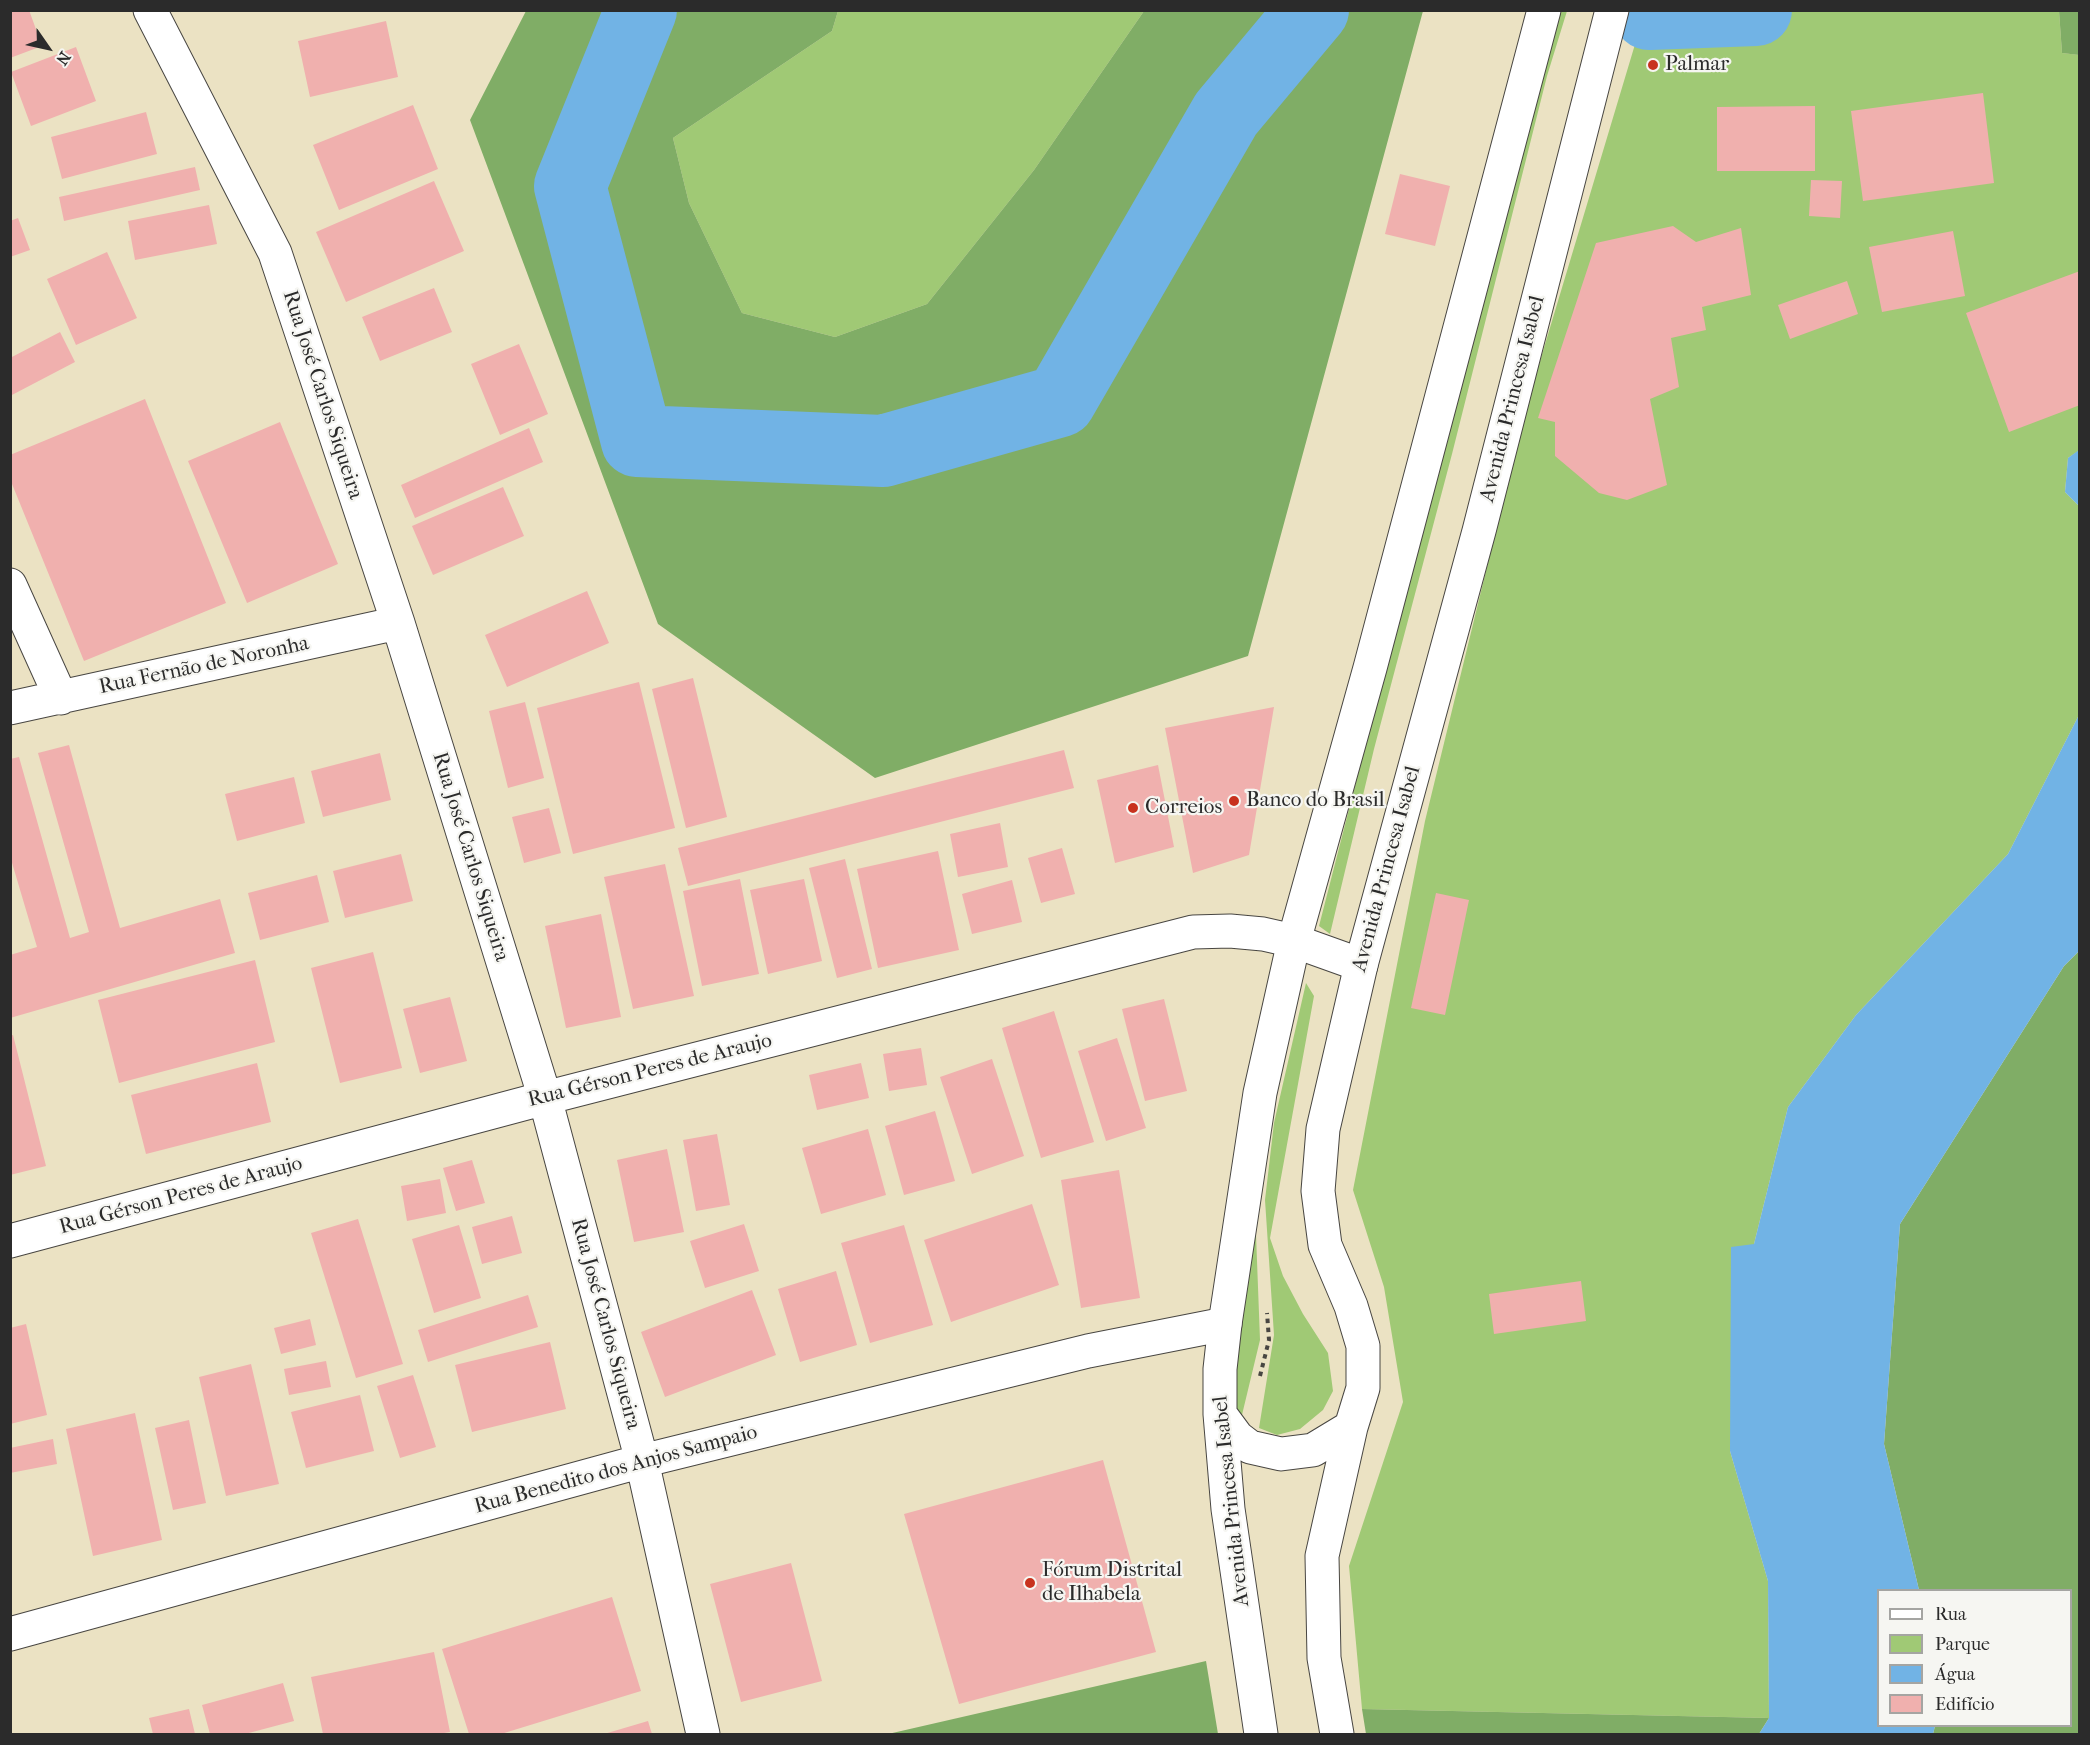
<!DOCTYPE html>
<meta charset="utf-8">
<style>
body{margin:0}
#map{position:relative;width:2090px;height:1745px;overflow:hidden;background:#ebe2c3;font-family:"IM FELL French Canon",serif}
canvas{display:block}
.frame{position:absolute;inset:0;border:12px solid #2b2b2b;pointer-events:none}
.legend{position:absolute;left:1877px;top:1589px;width:195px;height:138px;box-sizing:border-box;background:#f6f6f2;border:2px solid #a5a5a2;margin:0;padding:8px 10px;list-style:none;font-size:18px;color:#2b2b2b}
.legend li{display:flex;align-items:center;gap:12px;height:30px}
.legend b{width:30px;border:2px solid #a5a5a2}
.north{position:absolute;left:18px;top:18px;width:60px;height:60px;-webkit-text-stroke:4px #f6f6f2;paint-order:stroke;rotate:124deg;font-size:16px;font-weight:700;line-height:24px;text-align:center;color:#2b2b2b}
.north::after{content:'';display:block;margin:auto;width:21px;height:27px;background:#2b2b2b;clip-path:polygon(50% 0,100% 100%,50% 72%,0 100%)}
</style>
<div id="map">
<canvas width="2090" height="1745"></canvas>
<div class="frame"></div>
<ul class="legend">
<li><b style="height:8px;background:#fff"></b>Rua</li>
<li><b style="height:16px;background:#a0c975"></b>Parque</li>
<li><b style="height:16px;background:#71b3e5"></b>Água</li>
<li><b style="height:16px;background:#f0b0ae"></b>Edifício</li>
</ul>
<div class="north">N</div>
</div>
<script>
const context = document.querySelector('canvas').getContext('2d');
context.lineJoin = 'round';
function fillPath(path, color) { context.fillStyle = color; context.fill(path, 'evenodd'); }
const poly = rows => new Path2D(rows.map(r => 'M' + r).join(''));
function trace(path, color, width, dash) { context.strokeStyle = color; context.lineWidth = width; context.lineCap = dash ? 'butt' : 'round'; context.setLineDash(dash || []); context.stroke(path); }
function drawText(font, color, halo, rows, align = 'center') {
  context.font = font + ' "IM FELL French Canon",serif'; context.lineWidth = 4.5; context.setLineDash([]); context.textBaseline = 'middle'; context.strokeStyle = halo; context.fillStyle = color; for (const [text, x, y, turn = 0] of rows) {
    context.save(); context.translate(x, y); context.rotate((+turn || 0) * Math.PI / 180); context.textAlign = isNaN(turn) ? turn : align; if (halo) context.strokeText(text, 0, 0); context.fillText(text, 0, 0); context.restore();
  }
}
fillPath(poly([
 [838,11,1144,11,1034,170,927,304,835,337,742,313,689,203,673,138,832,31],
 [1554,11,1567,11,1547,76,1452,454,1374,749,1330,934,1319,926],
 [1645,11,2059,11,2062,53,2080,55,2080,450,2068,458,2065,492,2079,506,2079,715,2008,854,1856,1015,1788,1107,1754,1244,1730,1451,1768,1581,1769,1718,1362,1709,1349,1566,1403,1402,1384,1287,1353,1190,1425,821,1525,411],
 [1306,983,1314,996,1270,1238,1283,1276,1303,1314,1328,1353,1333,1391,1323,1410,1300,1429,1277,1435,1259,1428,1274,1335,1265,1200,1274,1123],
 [1255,1208,1260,1340,1241,1419,1230,1402]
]), '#a0c975');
fillPath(poly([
 [526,11,838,11,832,31,673,138,689,203,742,313,835,337,927,304,1034,170,1144,11,1423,11,1248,656,875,778,658,624,470,120],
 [2059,11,2079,11,2079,55,2062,53],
 [2079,951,2079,1734,1933,1734,1935,1726,2070,1726,2070,1590,1919,1590,1884,1444,1900,1224,2064,966],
 [1206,1661,1218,1734,888,1734],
 [1362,1709,1769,1718,1759,1734,1366,1734]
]), '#80ad66');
fillPath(poly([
 [2079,450,2079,506,2065,492,2068,458],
 [2079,715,2079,951,2064,966,1900,1224,1884,1444,1919,1590,1878,1590,1878,1726,1935,1726,1933,1734,1759,1734,1769,1718,1768,1581,1730,1451,1731,1247,1754,1244,1788,1107,1856,1015,2008,854]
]), '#71b3e5');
trace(poly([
 [641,10,570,186,637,441,883,451,1060,401,1226,114,1313,10],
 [1649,14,1756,10]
]), '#71b3e5', 72);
fillPath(poly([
 [10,10,29,10,42,46,10,58],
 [386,21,398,77,310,97,298,41],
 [76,47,96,101,31,126,11,72],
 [1983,93,1994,183,1863,201,1851,111],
 [413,105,438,169,339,210,313,145],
 [1815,106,1815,171,1717,171,1717,107],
 [146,112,157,154,62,179,51,137],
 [195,167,200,190,64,221,59,197],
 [1400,174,1450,186,1435,246,1385,234],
 [1811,180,1842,181,1840,218,1809,216],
 [434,181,464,251,346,302,316,232],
 [209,205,217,244,135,260,128,221],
 [18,218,30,250,10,257,10,221],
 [1673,226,1696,242,1741,228,1751,295,1702,307,1706,330,1671,338,1679,387,1650,399,1667,485,1627,500,1599,493,1555,456,1555,422,1538,418,1596,243],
 [1953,231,1965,296,1882,312,1869,247],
 [107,252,137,318,76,345,47,279],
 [2080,271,2080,405,2009,432,1966,313],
 [1847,281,1858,314,1790,339,1778,305],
 [434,288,452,332,380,361,362,317],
 [60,332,75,362,10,396,10,358],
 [519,344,548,414,500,435,471,364],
 [145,399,226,603,84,661,10,479,10,455],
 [280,422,338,564,247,603,188,461],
 [529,428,543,462,415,518,401,485],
 [503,487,524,536,433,575,412,526],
 [587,591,609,643,507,687,485,635],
 [693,678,727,817,686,828,652,689],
 [639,682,675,828,573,854,537,708],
 [525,702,544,778,508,788,489,711],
 [1274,707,1249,855,1193,873,1165,728],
 [69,745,120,928,220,899,235,953,10,1018,10,955,37,947,10,856,10,759,19,757,70,938,89,932,38,753],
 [1064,750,1074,788,688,886,678,848],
 [380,753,391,800,323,817,311,771],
 [1158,765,1174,847,1115,863,1097,780],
 [294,777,305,823,237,841,225,794],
 [549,808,561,853,524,863,512,817],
 [1000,823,1008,867,958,877,950,834],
 [1062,848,1075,894,1041,903,1028,858],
 [938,851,959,950,878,968,857,869],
 [401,854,413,901,345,918,333,871],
 [845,859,872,969,837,978,809,868],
 [665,864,694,996,633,1009,604,877],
 [317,875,329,922,260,940,248,893],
 [740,879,759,974,702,986,683,891],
 [804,879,822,961,768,974,750,890],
 [1012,880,1022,922,972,934,962,894],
 [1436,893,1469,900,1445,1015,1411,1008],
 [601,914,621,1017,566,1028,545,926],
 [373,952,402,1068,340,1083,311,968],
 [255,960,275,1042,119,1083,98,1000],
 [450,997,467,1061,420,1073,403,1009],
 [1164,999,1187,1091,1145,1101,1122,1009],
 [1054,1011,1094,1142,1041,1158,1002,1028],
 [13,1035,46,1166,10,1175,10,1036],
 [1117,1038,1146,1128,1106,1141,1078,1051],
 [921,1048,927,1085,889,1091,883,1054],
 [992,1059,1024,1156,972,1174,940,1077],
 [257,1063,271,1122,146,1154,131,1095],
 [861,1063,869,1098,817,1110,809,1075],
 [935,1111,955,1181,904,1195,885,1126],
 [868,1129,886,1195,821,1214,802,1148],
 [717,1134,730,1205,696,1211,683,1140],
 [667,1149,684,1232,634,1242,617,1160],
 [472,1160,485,1203,456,1211,443,1168],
 [1119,1170,1140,1298,1081,1308,1061,1180],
 [440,1179,446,1213,407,1221,401,1186],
 [1032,1204,1059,1285,951,1322,924,1240],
 [512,1216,522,1253,482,1264,472,1227],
 [358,1219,403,1364,356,1378,311,1233],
 [744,1224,759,1271,705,1288,690,1241],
 [459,1225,481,1298,434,1313,412,1239],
 [904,1225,933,1325,870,1343,841,1243],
 [836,1271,857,1345,800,1362,778,1289],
 [1581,1281,1586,1321,1494,1334,1489,1294],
 [752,1290,776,1355,665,1397,641,1332],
 [528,1295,538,1327,428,1362,418,1330],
 [310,1319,316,1345,281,1354,274,1328],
 [26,1324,47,1415,10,1424,10,1328],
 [550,1342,566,1409,472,1432,455,1365],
 [326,1361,331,1387,289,1395,284,1369],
 [251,1364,279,1484,226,1496,199,1377],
 [413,1375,436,1447,400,1458,377,1386],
 [360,1395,374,1451,306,1468,291,1412],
 [135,1413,162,1540,93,1556,66,1429],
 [189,1420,206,1503,173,1510,155,1428],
 [53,1439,57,1464,10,1473,10,1448],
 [1103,1460,1156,1652,959,1704,904,1514],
 [791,1563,822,1681,741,1702,710,1584],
 [612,1597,641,1691,501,1734,469,1734,442,1649],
 [434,1652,450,1732,438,1734,323,1734,311,1677],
 [283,1683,294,1721,245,1734,210,1734,202,1705],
 [189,1709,195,1734,153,1734,149,1718],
 [648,1721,652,1734,604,1734]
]), '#f0b0ae');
const minor = poly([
 [150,10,275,253,398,623,545,1098,642,1461,703,1734],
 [10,585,61,698],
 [10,708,398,623],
 [10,1241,545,1098,1193,932,1230,931,1263,934,1294,941,1361,965],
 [10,1634,642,1461,1088,1351,1225,1324]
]);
const major = poly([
 [1220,1414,1237,1437,1250,1447,1281,1454,1313,1450,1351,1427],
 [1261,1734,1228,1509,1220,1414,1220,1369,1225,1324,1260,1093,1294,941,1370,668,1544,10],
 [1337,1734,1324,1658,1322,1556,1351,1427,1363,1388,1363,1346,1351,1306,1325,1245,1318,1191,1323,1129,1361,965,1479,531,1612,10]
]);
trace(minor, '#484642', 35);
trace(major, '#484642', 35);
trace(poly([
 [1260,1376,1269,1340,1267,1313]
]), '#484642', 4, [4.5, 4.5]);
trace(minor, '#fff', 33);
trace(major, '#fff', 33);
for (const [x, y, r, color] of [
 [1653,65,6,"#c8321e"],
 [1234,801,6,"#c8321e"],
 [1133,808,6,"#c8321e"],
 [1030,1583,6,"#c8321e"]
]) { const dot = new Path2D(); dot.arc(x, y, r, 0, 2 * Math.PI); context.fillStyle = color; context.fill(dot); trace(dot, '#f6f6f2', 2); }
drawText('21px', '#2b2b2b', '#f6f6f2', [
 ["Palmar",1665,65],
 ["Banco do Brasil",1246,801],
 ["Correios",1145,808],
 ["Fórum Distrital",1042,1571],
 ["de Ilhabela",1042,1595]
], 'left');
drawText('21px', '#2b2b2b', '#f6f6f2', [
 ["Rua José Carlos Siqueira",322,395,72],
 ["Avenida Princesa Isabel",1513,399,-76],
 ["Rua Fernão de Noronha",204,666,-12],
 ["Rua José Carlos Siqueira",470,857,73],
 ["Avenida Princesa Isabel",1387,869,-75],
 ["Rua Gérson Peres de Araujo",650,1071,-14],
 ["Rua Gérson Peres de Araujo",181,1196,-15],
 ["Rua José Carlos Siqueira",605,1324,75],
 ["Rua Benedito dos Anjos Sampaio",616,1470,-15],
 ["Avenida Princesa Isabel",1232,1501,-96]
]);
</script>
